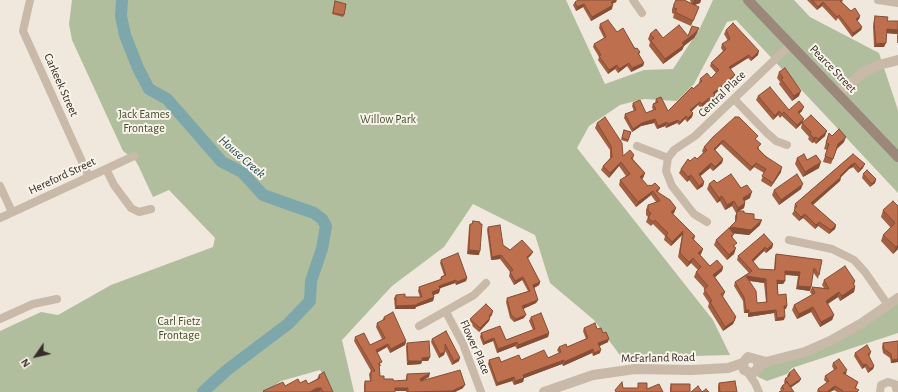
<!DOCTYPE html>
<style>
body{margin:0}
#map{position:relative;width:898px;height:392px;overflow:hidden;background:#f0e8dc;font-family:"Alegreya Sans",sans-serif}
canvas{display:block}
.north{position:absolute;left:16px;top:336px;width:40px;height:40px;-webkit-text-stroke:3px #f8f2e8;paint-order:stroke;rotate:236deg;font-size:11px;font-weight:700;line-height:16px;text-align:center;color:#352d28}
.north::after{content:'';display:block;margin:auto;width:14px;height:18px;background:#352d28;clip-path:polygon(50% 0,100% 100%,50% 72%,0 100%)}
</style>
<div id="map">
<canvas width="898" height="392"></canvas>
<div class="north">N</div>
</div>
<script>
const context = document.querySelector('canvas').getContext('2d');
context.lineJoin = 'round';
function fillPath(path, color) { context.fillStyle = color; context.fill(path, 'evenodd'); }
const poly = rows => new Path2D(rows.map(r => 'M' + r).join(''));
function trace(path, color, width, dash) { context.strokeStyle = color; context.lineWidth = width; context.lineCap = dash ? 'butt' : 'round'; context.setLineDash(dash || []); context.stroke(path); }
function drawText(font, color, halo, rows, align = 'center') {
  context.font = font + ' "Alegreya Sans",sans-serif'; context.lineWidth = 4; context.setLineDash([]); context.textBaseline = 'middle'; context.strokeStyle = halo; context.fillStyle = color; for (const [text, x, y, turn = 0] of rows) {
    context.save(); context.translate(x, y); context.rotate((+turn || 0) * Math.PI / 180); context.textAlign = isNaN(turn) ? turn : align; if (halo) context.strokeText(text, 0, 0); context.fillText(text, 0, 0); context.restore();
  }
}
fillPath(poly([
 [72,0,566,0,605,84,644,70,673,69,700,28,713,0,794,0,810,17,879,53,898,110,898,193,736,20,727,22,694,84,677,101,644,99,620,105,589,126,577,148,713,320,730,355,622,358,594,320,550,283,535,235,473,204,444,247,392,286,342,340,354,392,333,392,320,370,281,381,266,392,0,392,0,331,41,312,58,315,111,285,213,247,215,238,169,190,153,197,138,165,135,160,123,151,72,40,69,24],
 [898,302,898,333,792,368,787,374,767,381,758,377,757,373,761,368,792,359]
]), '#b1be9d');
trace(poly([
 [122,0,121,16,125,35,138,68,149,89,167,99,222,162,242,172,263,195,314,213,322,219,326,226,322,249,311,281,310,301,288,324,227,370,203,392]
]), '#7da7ab', 12);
trace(poly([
 [30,0,23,31,89,177],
 [633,0,642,13],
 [878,0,898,3],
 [734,99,767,133,776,141,787,145],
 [637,146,668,158],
 [106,169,114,185,131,208,139,212,151,209],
 [0,186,12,212],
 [0,218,134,156],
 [707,222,694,214,672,186,666,171,668,158,674,150,695,136,791,44],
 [789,240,832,249,854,260,865,272,888,305],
 [446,312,463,344,481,392],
 [0,319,33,304,57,299],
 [419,326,474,295,486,283],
 [748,373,755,383,759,392],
 [880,392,881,385,888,382,895,384,897,392]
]), '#c8b9a9', 8);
trace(poly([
 [838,93,864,72,879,65,898,60],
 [757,360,759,366,755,372,751,373,744,370,743,363,748,357,766,362],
 [759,366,766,362,805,352,830,341,862,323,898,298],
 [544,392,593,375,635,369,691,370,728,368,743,363]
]), '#c8b9a9', 10);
trace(poly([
 [748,0,898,157]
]), '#9b887b', 10);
fillPath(poly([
 [690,0,701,0,700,3,694,5,697,12,691,26,673,18,674,14,672,13,672,9,674,4,691,3],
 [807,0,843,0,842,2,851,11,860,16,859,19,857,21,862,27,861,30,852,37,838,18,836,21,822,6,817,10],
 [335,1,344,15,343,17,332,14],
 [575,2,616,2,612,4,612,9,591,21,583,7,576,11,573,5],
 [875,16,887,21,898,21,898,43,897,43,897,34,886,33,884,47,874,47,873,26],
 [600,24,617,32,640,52,639,55,644,63,643,66,631,72,627,66,618,73,615,69,608,74,598,60,599,57,593,47,594,44,604,38,599,28],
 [726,30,758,55,751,61,748,58,731,69,733,78,715,94,715,95,714,98,709,103,707,102,701,108,698,105,691,111,693,113,692,117,687,122,685,119,679,125,677,123,666,128,665,126,657,129,654,123,641,126,632,132,624,118,625,114,634,111,632,106,633,103,646,113,653,110,652,107,653,104,655,103,656,99,668,111,700,83,699,83,700,79,711,78,716,73,710,66,711,63,723,51,721,48,722,44,728,41,724,34],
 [697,33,694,38,684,46,682,50,663,64,649,46,650,42,648,39,650,34,663,38,688,36],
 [779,72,799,96,792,101,779,84,780,82,777,78],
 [758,96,789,110,802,111,799,114,804,119,802,123,796,129,782,116,780,118,778,115,773,120,756,100],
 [597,123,623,156,634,155,633,159,645,173,643,178,642,179,648,186,660,188,658,192,676,208,674,213,673,214,695,236,694,240,703,249,701,254,700,255,710,266,723,267,722,271,715,277,725,292,723,297,736,317,733,324,723,331,708,307,709,303,703,294,705,289,694,277,696,272,698,270,691,263,687,267,678,257,682,235,671,246,664,240,665,236,653,224,651,226,646,222,648,217,646,215,646,210,648,205,656,202,651,195,636,207,619,185,620,180,626,176,619,166,609,178,601,170,603,166,610,158,610,150,595,128],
 [802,123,825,136,816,144,814,142,812,143,808,139,809,137,801,128],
 [624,130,631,132,628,142,621,140],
 [829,133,832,136,844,142,837,149,831,164,823,162,827,150,824,149],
 [713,137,757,140,759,149,781,172,771,187,761,181,764,173,754,167,750,171,721,144,715,150,723,159,722,163,713,171,710,168,700,176,704,182,703,186,697,190,689,180,687,182,679,173,681,169,690,161,697,159,703,153,702,151,704,147],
 [853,154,863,168,858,173,853,167,849,169,841,177,840,181,813,205,836,225,835,229,829,234,818,226,815,229,803,218,799,221,792,214,795,209,794,208,795,204],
 [797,158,807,160,819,168,803,177,795,164],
 [863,174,876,179,875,183,870,187,862,178],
 [717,183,741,188,750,198,744,201,745,203,744,208,739,211,744,213,754,219,760,225,749,235,734,233,732,238,735,248,734,254,727,260,714,245,716,240,729,228,735,223,735,216,737,212,736,213,732,206,725,210,720,201,717,203,707,189,709,184],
 [801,189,779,205,772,195,774,190],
 [898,206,898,249,893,254,881,241,883,235,891,228,881,217,883,210],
 [473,221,479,255,467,254,469,227,470,224,472,224],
 [488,227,503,245,510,250,533,252,531,255,527,259,540,282,539,285,534,288,538,300,536,303,523,309,524,318,514,322,510,318,506,302,507,298,528,291,522,280,514,285,509,276,510,272,500,259,491,260,487,230],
 [773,244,772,248,766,253,764,251,753,262,759,269,774,270,775,257,776,254,822,260,818,279,813,272,811,287,810,291,796,289,798,276,785,275,785,281,783,284,778,284,778,295,786,309,784,309,784,320,775,321,774,313,748,317,748,313,744,313,743,301,734,286,735,282,749,273,737,260,738,256],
 [749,281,764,283,766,302,757,303],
 [441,260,467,278,466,281,456,285,455,283,440,288,439,293,433,295,434,297,433,301,416,307,415,309,395,309,394,298,396,295,405,297,420,297,418,291,419,287,440,280,441,277,444,275,440,263],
 [824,280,855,281,854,285,855,287,854,292,840,301,838,297,828,304,834,315,832,320,820,327,811,312,797,319,792,310,794,305,812,295,810,292,812,287,824,288,822,285],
 [492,315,490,317,489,321,479,332,469,323,470,319],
 [384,317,406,341,405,345,390,353,387,347,377,353,381,366,379,366,380,376,384,379,394,381,406,380,406,378,407,374,429,377,421,381,463,388,455,392,406,392,406,391,395,391,395,392,364,392,364,385,365,381,370,381,369,374,371,371,354,341,355,337,370,345,382,339,376,327,377,323,382,321],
 [531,317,549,333,548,337,517,349,515,346,497,353,493,341,483,345,480,337,481,333,506,340,533,330,529,321],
 [584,328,597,329,603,333,608,342,600,346,600,353,593,356,592,353,563,366,562,364,524,378,523,382,514,385,512,381,496,386,488,364,489,360,501,362,548,358,559,353,557,350,559,347,567,347,586,339,583,331],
 [446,331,459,361,452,365,445,350,444,355,439,358,431,342,432,339],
 [898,341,898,363,898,362,891,363,890,358,883,353,882,347,883,343],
 [407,343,430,357,428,361,422,361,421,364,407,365,406,347],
 [871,352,870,355,869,356,874,366,873,369,868,373,865,367,862,369,854,356,855,353],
 [833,363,846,374,845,374,858,382,856,388,858,392,837,392,834,390,830,392,817,392,818,389,827,383,824,380,825,376,834,370,832,366],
 [789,373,801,379,799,382,781,390,780,389,782,386,785,384,784,382,785,379,788,377,787,376],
 [319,375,333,392,263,392,263,391,285,386,308,384,317,379],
 [719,383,737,392,718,392,718,386],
 [671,384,690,392,670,392,670,388]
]), '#a35f42');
fillPath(poly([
 [615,0,617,0,616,2,610,5,611,2],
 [694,0,701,0,700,3,692,6],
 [823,2,822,6,817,10,818,7],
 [584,4,583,7,576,11,577,7],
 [613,5,612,9,591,21,592,17],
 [860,16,859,19,855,23,856,19],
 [862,27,861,30,852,37,853,33],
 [699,28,697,33,694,38,684,46,682,50,663,64,665,59],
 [887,29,898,30,898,32,897,34,885,33],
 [886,43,884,47,874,47,876,44],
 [759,51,758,55,751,61,752,58],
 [749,55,748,58,728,70,729,67],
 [629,63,627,66,618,73,619,69],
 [644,63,643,66,631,72,632,68],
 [617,65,615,69,608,74,609,70],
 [735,75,733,78,712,96,713,93],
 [801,91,799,96,792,101,794,96],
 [715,95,714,98,709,103,710,100],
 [709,98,707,102,701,108,702,104],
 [700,102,698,105,689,114,690,110],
 [804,107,802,111,796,116,798,112],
 [779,111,778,115,773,120,775,116],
 [693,113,692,117,687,122,688,118],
 [686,116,685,119,679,125,680,122],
 [655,119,654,123,641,126,632,132,633,129,642,123],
 [804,119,802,123,796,129,797,125],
 [678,120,677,123,666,128,668,124],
 [667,122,665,126,657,129,658,126],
 [827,131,825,136,816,144,818,139],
 [816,137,814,142,812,143,814,138],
 [846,137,844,142,836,149,838,144],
 [723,140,721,144,712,153,714,149],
 [723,159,722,163,713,171,715,167],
 [621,162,619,166,609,178,610,173],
 [821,162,819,168,803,177,805,172],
 [711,163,710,168,697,179,699,174],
 [756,163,754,167,750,171,752,167],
 [855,163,853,167,849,169,838,180,840,176,851,165],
 [865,164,863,168,858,173,860,169],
 [782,167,781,172,771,187,773,183],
 [645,173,643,178,639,181,640,177],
 [691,175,689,180,687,182,688,177],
 [841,177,840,181,810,207,811,203],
 [876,179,875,183,870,187,872,184],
 [704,182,703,186,697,190,699,186],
 [803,184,801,189,779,205,781,200],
 [653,191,651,195,636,207,638,202],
 [752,192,750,198,741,203,743,198],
 [722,196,720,201,717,203,719,198],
 [734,201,732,206,725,210,727,205],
 [745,203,744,208,737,212,737,211,736,213,738,208],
 [676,208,674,213,670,216,671,212],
 [805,214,803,218,799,221,801,217],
 [762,220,760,225,749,235,728,233,730,227],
 [819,222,818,226,815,229,816,225],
 [836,225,835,229,829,234,831,230],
 [683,231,682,235,671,246,672,242],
 [773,244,772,248,766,253,767,249],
 [898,245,898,249,893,254,896,247],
 [765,247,764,251,750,264,752,260],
 [736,248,734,254,727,260,729,255],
 [703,249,701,254,697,258,698,253],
 [469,250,480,251,479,255,467,254],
 [533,252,531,255,525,261,527,257],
 [501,255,500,259,491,260,492,257],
 [693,258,691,263,687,267,689,262],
 [723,267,722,271,712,280,713,275],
 [785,271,800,272,798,276,784,274],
 [746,276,766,279,764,283,745,280],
 [523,277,522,280,514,285,515,281],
 [467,278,466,281,456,285,457,282],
 [456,280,455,283,438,289,439,286],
 [777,280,785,281,783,284,776,284],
 [540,282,539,285,532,289,533,285],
 [798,286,811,287,810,291,796,289],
 [855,287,854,292,840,301,842,296],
 [440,289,439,293,431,296,432,292],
 [839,292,838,297,824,306,826,301],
 [434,297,433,301,416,307,415,309,395,309,396,306,417,304],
 [538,300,536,303,521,310,522,306],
 [784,306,787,306,786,309,782,309],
 [813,307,811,312,797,319,799,314],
 [746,310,749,310,748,313,744,313],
 [776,310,774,313,748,317,749,313],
 [493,311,492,315,487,320,489,316],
 [526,315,524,318,514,322,516,319],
 [834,315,832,320,820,327,821,322],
 [736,317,733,324,723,331,725,327],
 [785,317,784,320,775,321,777,318],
 [490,318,489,321,479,332,480,328],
 [549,333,548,337,517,349,518,345],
 [494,338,493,341,483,345,484,342],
 [609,339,608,342,597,347,598,343],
 [406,341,405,345,390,353,391,349],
 [517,342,515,346,497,353,498,349],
 [388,344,387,347,374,354,376,350],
 [593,349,592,353,563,366,564,362],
 [601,350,600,353,593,356,594,353],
 [445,352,444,355,439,358,440,354],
 [430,357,428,361,422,361,421,364,407,365,408,361,422,358],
 [460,358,459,361,452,365,454,361],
 [898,359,898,362,891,363,892,360],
 [564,360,562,364,522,379,523,375],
 [866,364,865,367,862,369,863,365],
 [874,366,873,369,868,373,870,369],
 [847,370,846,374,841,377,843,373],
 [430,373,429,377,418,383,420,379],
 [514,377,512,381,496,386,497,383],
 [524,378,523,382,514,385,515,381],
 [801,379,799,382,789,389,790,386],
 [465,385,463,388,455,392,409,392],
 [835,386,834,390,830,392,828,392],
 [317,388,321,388,319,392,310,392],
 [395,388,408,388,406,391,393,391]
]), '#854e36');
const building = poly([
 [578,0,615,0,611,2,613,5,592,17,584,4,577,7,575,2,578,0],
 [676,0,684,0,699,7,693,21,675,12,677,9,674,8,674,4,676,0],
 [812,0,841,0,840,1,851,11,855,8,860,16,856,19,862,27,853,33,839,15,837,17,823,2,818,7,812,0],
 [335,1,346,4,344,15,333,13,335,1],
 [875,16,888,17,887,21,898,21,898,30,887,29,886,43,876,44,874,23,875,16],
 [608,20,617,32,623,28,635,49,637,48,640,52,638,53,644,63,632,68,629,63,619,69,617,65,609,70,599,56,601,55,594,44,606,37,600,24,608,20],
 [733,23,759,51,752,58,749,55,729,67,735,75,713,93,715,95,710,100,709,98,702,104,700,102,690,110,693,113,688,118,686,116,680,122,678,120,668,124,667,122,658,126,655,119,642,123,633,129,625,114,636,110,633,103,640,100,646,113,656,109,653,104,658,102,656,99,661,97,668,111,692,87,693,89,702,81,700,79,707,73,711,78,719,70,711,63,726,49,722,44,730,39,726,30,733,23],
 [679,25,688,36,692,26,699,28,695,33,682,43,684,45,665,59,651,41,654,38,650,34,656,29,663,38,679,25],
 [785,68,801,91,794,96,781,79,783,78,779,72,785,68],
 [770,87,789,110,799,101,804,107,798,112,804,119,797,125,784,112,782,114,779,111,775,116,758,96,770,87],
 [811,115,827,131,818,139,816,137,814,138,810,134,811,132,802,123,811,115],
 [605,117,622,143,623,156,630,150,634,155,631,158,645,173,640,177,648,186,650,185,651,186,655,183,660,188,656,191,670,200,676,208,671,212,695,236,692,238,703,249,698,253,710,266,717,260,723,267,713,275,725,292,721,294,736,317,734,318,735,320,725,327,710,302,712,301,704,289,708,286,696,272,701,267,693,258,689,262,680,253,683,231,672,242,666,235,668,233,655,220,653,222,648,218,651,213,648,211,648,205,660,201,653,191,638,202,620,180,630,174,621,162,610,173,603,166,612,157,611,146,597,123,605,117],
 [735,117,739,117,758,136,755,139,761,144,757,148,765,156,782,167,773,183,762,176,766,169,756,163,752,167,723,140,714,149,723,159,715,167,711,163,699,174,704,182,699,186,691,175,688,177,681,169,688,159,690,161,695,157,697,159,707,150,704,147,713,137,735,117],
 [839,129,846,137,838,144,833,159,825,156,829,144,826,143,829,133,832,136,839,129],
 [624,130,631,132,628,140,622,138,624,130],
 [804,154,807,160,816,155,821,162,805,172,797,158,804,154],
 [853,154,865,164,860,169,855,163,851,165,840,176,841,177,811,203,836,225,831,230,819,222,816,225,805,214,801,217,794,210,797,206,795,204,853,154],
 [867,170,876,179,872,184,863,174,867,170],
 [731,174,741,188,747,185,752,192,743,198,745,203,738,208,734,201,727,205,722,196,719,198,709,184,714,180,717,183,731,174],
 [797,174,803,184,781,200,774,190,797,174],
 [893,201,898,206,898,245,896,247,883,235,895,223,883,210,893,201],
 [737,211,744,211,744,213,754,214,754,219,762,220,751,230,730,227,736,221,737,211],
 [473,221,480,222,480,224,482,224,480,251,469,250,470,224,472,224,473,221],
 [500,225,503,245,510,250,522,240,533,252,527,257,540,282,533,285,538,300,522,306,526,315,516,319,511,315,507,298,530,291,523,277,515,281,510,272,513,270,501,255,492,257,488,227,500,225],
 [729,228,734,234,731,236,737,243,733,246,736,248,729,255,716,240,729,228],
 [764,234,773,244,767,249,765,247,752,260,759,269,775,270,776,254,822,260,819,275,814,268,811,287,798,286,800,272,785,271,785,281,777,280,778,295,786,294,787,306,784,306,785,317,777,318,776,310,749,313,749,310,746,310,744,297,735,282,752,271,738,256,764,234],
 [746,276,766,279,767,302,757,303,756,291,746,276],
 [458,253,467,278,457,282,456,280,439,286,440,289,432,292,434,297,417,304,417,305,396,306,396,295,405,294,405,297,422,297,419,287,442,279,441,277,446,275,441,260,458,253],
 [845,266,855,281,853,283,855,287,842,296,839,292,826,301,834,315,821,322,813,307,799,314,794,305,815,293,812,287,829,289,824,280,845,266],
 [486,304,493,311,489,316,490,318,480,328,470,319,486,304],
 [393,312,406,341,391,349,388,344,376,350,382,362,379,363,380,376,384,376,384,379,393,379,394,381,407,380,407,374,430,373,420,379,421,381,460,370,465,385,452,391,408,392,408,388,395,388,395,392,365,392,365,381,371,381,371,371,375,371,355,337,364,333,370,345,385,338,377,323,385,319,384,317,393,312],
 [541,313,549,333,518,345,517,342,498,349,494,338,484,342,481,333,500,326,506,340,535,329,531,317,541,313],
 [595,323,597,329,601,328,603,333,606,332,609,339,598,343,601,350,594,353,593,349,564,362,564,360,523,375,524,378,515,381,514,377,497,383,489,360,499,357,501,362,519,355,521,360,544,350,548,358,561,352,559,347,566,344,567,347,588,338,584,328,595,323],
 [446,331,460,358,454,361,445,344,445,352,440,354,432,339,446,331],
 [429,341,430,357,422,358,422,361,408,361,407,343,429,341],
 [898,341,898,359,892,360,891,354,884,349,883,343,898,341],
 [867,345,871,352,868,354,874,366,870,369,866,364,863,365,855,353,867,345],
 [839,359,847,370,843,373,858,382,855,388,859,390,857,392,842,392,843,391,835,386,828,391,828,392,820,392,818,389,829,381,825,376,837,368,833,363,839,359],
 [794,369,801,379,790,386,785,379,790,375,789,373,794,369],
 [324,372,333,392,323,392,321,388,317,388,310,392,264,392,263,391,283,382,285,386,298,379,300,383,306,380,308,384,320,378,319,375,324,372],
 [735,381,737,392,720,392,719,383,735,381],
 [622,382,623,388,638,388,638,383,647,383,647,389,659,384,663,392,616,392,615,390,622,382],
 [787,382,794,392,779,392,784,389,782,386,787,382],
 [671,384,690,384,690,392,671,392,671,384],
 [698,386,702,392,691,392,698,386],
 [706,389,709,392,702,392,706,389]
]);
fillPath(building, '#be6f4d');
trace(building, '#854e36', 1);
drawText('12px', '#352d28', '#f8f2e8', [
 ["Pearce Street",833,69,46],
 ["Carkeek Street",61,85,66],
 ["Central Place",722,94,-44],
 ["Hereford Street",62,176,-25],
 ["Flower Place",475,347,66],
 ["McFarland Road",658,358,-1]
]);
drawText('12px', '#43522e', '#f8f2e8', [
 ["Jack Eames",144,114],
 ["Frontage",144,128],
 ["Willow Park",388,119],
 ["Carl Fietz",179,321],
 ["Frontage",179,335]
]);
drawText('italic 13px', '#214d54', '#f8f2e8', [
 ["House Creek",242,157,41]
]);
</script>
